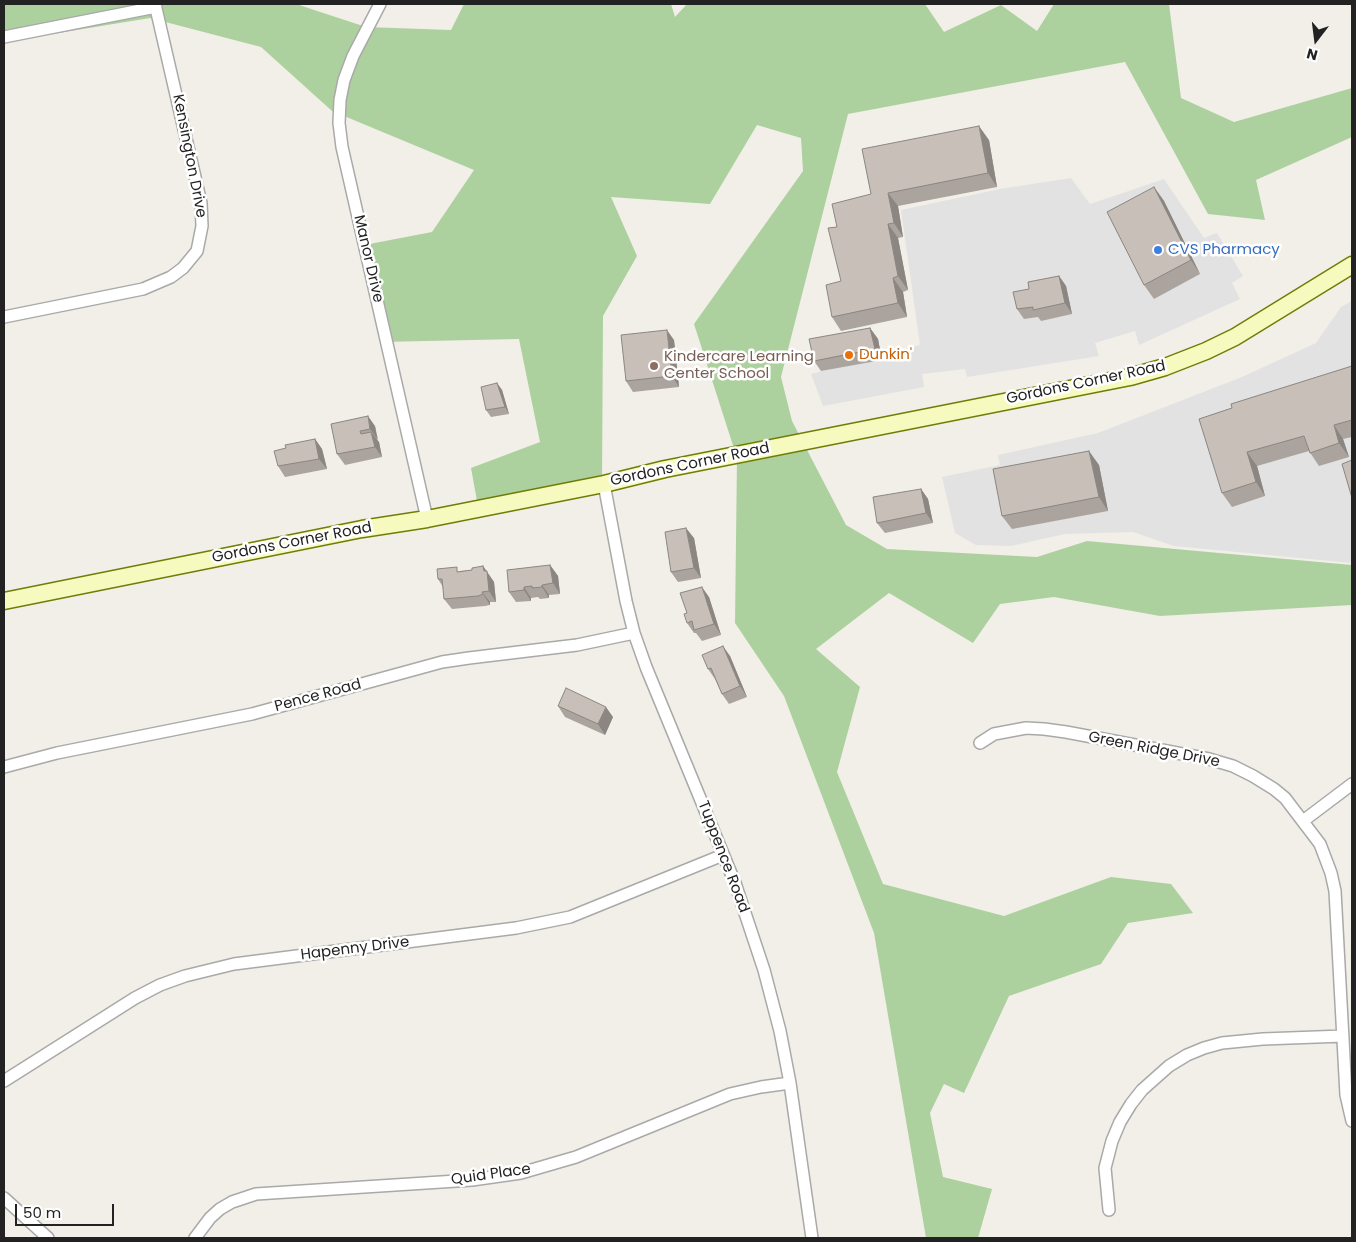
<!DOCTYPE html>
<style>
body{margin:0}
#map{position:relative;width:1356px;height:1242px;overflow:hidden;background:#f2efe9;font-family:Poppins,sans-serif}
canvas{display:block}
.frame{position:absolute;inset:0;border:5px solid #222;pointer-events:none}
.north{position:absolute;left:1291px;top:15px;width:50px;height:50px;-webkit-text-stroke:4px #fff;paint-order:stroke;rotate:195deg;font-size:14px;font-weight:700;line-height:20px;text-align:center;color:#222}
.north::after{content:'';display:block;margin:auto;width:18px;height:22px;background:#222;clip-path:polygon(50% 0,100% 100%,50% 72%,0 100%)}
.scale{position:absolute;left:15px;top:1204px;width:99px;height:22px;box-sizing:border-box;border:2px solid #222;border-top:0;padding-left:6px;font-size:15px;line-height:18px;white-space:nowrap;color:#222;-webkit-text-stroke:4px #fff;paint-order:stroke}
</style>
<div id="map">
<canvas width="1356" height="1242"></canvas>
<div class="frame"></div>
<div class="north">N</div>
<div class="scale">50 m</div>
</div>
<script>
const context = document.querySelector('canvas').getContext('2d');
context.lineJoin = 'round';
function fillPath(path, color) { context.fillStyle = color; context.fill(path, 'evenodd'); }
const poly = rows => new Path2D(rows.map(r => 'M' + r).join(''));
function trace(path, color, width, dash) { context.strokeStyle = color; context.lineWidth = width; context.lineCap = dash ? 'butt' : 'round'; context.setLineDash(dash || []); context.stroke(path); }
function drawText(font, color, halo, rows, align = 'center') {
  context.font = font + ' Poppins,sans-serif'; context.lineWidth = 5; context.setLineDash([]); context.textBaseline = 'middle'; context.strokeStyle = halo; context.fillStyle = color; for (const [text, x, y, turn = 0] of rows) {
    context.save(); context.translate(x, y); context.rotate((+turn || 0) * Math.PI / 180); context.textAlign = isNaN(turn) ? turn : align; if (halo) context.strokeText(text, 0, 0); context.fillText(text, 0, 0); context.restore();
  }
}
fillPath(poly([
 [4,4,296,4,366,27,451,30,464,4,671,4,675,17,687,4,925,4,944,32,1001,5,1037,31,1054,4,1169,4,1181,98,1234,122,1352,88,1352,137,1256,180,1265,220,1208,214,1125,62,848,114,781,377,792,421,846,525,887,549,1037,557,1087,541,1352,565,1352,605,1160,616,1054,597,1000,604,973,643,889,593,816,649,860,687,837,772,883,884,1004,916,1111,877,1171,884,1193,913,1128,923,1101,964,1009,996,964,1093,944,1084,930,1113,943,1177,992,1189,978,1238,926,1238,874,933,784,696,735,623,737,458,694,324,803,171,801,138,757,125,710,204,611,197,637,256,603,316,602,486,479,512,471,468,540,442,519,339,381,342,359,246,432,232,474,170,332,111,261,47,150,18,4,42]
]), '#add19e');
fillPath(poly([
 [1071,178,1090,204,1164,179,1204,238,1217,233,1243,276,1232,283,1240,299,1139,345,1135,331,1095,343,1099,356,967,377,965,369,922,374,924,387,823,406,811,374,920,345,901,210,1000,189],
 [1352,301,1352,563,1174,546,1133,532,1065,534,1011,546,976,545,955,533,942,477,1000,465,998,455,1098,433,1242,377,1316,343,1341,307]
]), '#e2e2e2');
const street = poly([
 [380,4,353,56,344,80,340,100,339,123,342,147,427,519],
 [4,37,156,7],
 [4,317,143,289,171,277,183,268,197,251,202,226,201,203,155,4],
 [604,484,626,601,634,633,646,667,735,883,764,970,780,1031,790,1083,812,1238],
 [980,743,994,734,1026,728,1044,729,1066,732,1209,759,1233,766,1253,776,1274,789,1285,798,1320,844,1331,873,1335,891,1346,1095,1352,1121],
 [4,767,57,753,252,714,442,662,469,658,577,645,634,633],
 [1303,821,1352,784],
 [4,1081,135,998,160,985,185,976,234,964,516,928,570,917,723,855],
 [4,1198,48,1238],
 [1109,1210,1105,1168,1112,1141,1120,1122,1131,1104,1142,1090,1169,1066,1187,1055,1204,1048,1222,1043,1263,1039,1343,1036],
 [195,1238,210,1218,220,1209,232,1202,256,1194,472,1180,521,1173,576,1157,730,1094,761,1087,790,1083]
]);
const secondary = poly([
 [4,601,362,529,427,519,604,484,665,469,1130,377,1165,367,1206,351,1235,337,1352,265]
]);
trace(street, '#a9a9a9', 14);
trace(secondary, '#707d05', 19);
trace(street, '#fff', 11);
trace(secondary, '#f7fabf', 16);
fillPath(poly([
 [989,140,997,187,898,206,903,237,898,238,908,290,903,292,907,317,841,331,832,317,841,281,837,227,871,194],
 [1154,187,1164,201,1200,274,1154,299,1144,285],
 [1059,276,1066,286,1072,314,1041,321,1038,317,1024,319,1017,309,1029,289],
 [870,328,878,339,882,360,821,371,814,361],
 [674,340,679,387,633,392,626,381],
 [1352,366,1352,437,1343,439,1349,457,1319,466,1309,451,1257,466,1265,496,1232,507,1222,493,1232,408],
 [497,383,502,390,509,414,491,417,486,410],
 [331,424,375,426,377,440,379,442,382,457,345,465,337,454],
 [315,439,322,449,327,469,285,477,278,466],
 [1099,465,1108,511,1012,529,1002,516],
 [921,489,928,499,933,523,885,533,877,523],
 [694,538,701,578,678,582,671,572],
 [550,565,558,576,560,594,549,595,549,598,540,599,538,597,531,598,531,601,516,602,509,592],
 [483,566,494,582,496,602,490,602,490,605,485,606,452,609,444,599,443,587,438,579,460,571,472,570],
 [709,597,721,635,702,641,696,633,694,633,687,623,687,613],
 [730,656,747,697,729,704,722,694,715,679,708,669],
 [558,706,613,717,605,735,565,717]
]), '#aba49e');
fillPath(poly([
 [979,126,989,140,997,187,988,173],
 [1154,187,1164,201,1200,274,1191,260],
 [888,193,898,206,903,237,894,223],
 [888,224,898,238,908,290,898,276],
 [1059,276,1066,286,1072,314,1065,303],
 [893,278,903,292,907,317,898,303],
 [870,328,878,339,882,360,875,349],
 [667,330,674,340,679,387,672,376],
 [497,383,502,390,509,414,505,407],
 [368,416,375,426,378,440,370,429],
 [1334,425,1343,439,1349,457,1339,443],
 [371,432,379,442,382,457,375,447],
 [315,439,322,449,327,469,319,459],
 [1089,451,1099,465,1108,511,1099,497],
 [1247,452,1257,466,1265,496,1256,482],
 [921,489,928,499,933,523,926,513],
 [686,528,694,538,701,578,694,568],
 [550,565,558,576,560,594,553,583],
 [483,566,494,582,496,602,489,591],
 [542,585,549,595,549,598,542,587],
 [524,587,531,598,531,601,524,590],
 [702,587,709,597,721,635,714,624],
 [482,592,490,602,490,605,483,594],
 [723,646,730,656,747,697,740,686],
 [606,707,613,717,605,735,598,724]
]), '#8b8681');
const building = poly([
 [979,126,988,173,888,193,894,223,888,224,898,276,893,278,898,303,832,317,826,285,841,281,828,228,837,227,832,204,871,194,862,149,979,126],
 [1154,187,1191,260,1144,285,1107,212,1154,187],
 [1059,276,1065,303,1033,310,1033,307,1017,309,1013,292,1029,289,1028,282,1059,276],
 [870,328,875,349,814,361,809,339,870,328],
 [667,330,672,376,626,381,621,335,667,330],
 [1352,366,1352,420,1334,425,1339,443,1310,453,1304,436,1247,452,1256,482,1222,493,1199,419,1232,408,1231,404,1352,366],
 [497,383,505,407,486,410,481,387,497,383],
 [368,416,370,429,360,431,361,434,371,432,375,447,337,454,331,424,368,416],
 [315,439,319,459,278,466,274,451,286,448,285,445,315,439],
 [1089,451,1099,497,1002,516,993,469,1089,451],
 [1352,460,1352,498,1342,464,1352,460],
 [921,489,926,513,877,523,873,497,921,489],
 [686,528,694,568,671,572,665,532,686,528],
 [550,565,553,583,542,585,542,587,532,588,532,586,524,587,524,590,509,592,507,570,550,565],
 [483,566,484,571,487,571,489,591,482,592,483,594,478,596,444,599,442,579,438,579,437,569,457,567,457,572,472,570,472,568,483,566],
 [702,587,714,624,694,630,692,621,687,623,684,614,687,613,680,593,702,587],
 [723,646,740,686,722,694,711,668,708,669,702,655,723,646],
 [566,688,606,707,598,724,558,706,566,688]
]);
fillPath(building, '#c7bfb8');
trace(building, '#8b8681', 1);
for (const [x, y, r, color] of [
 [1158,250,5,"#3f7fe0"],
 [849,355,5,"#e8710a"],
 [654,366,5,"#8d6e63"]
]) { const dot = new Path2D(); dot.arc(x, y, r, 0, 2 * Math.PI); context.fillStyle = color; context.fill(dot); trace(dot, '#fff', 2); }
drawText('15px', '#222', '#fff', [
 ["Kensington Drive",189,156,79],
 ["Manor Drive",368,259,77],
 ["Gordons Corner Road",1086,383,-12],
 ["Gordons Corner Road",690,465,-12],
 ["Gordons Corner Road",292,543,-11],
 ["Pence Road",318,696,-15],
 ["Green Ridge Drive",1154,750,11],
 ["Tuppence Road",723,857,69],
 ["Hapenny Drive",355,949,-7],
 ["Quid Place",491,1175,-8]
]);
drawText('15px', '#366cbe', '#fff', [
 ["CVS Pharmacy",1168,250]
], 'left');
drawText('15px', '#c56008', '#fff', [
 ["Dunkin'",859,355]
], 'left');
drawText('15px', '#785e54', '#fff', [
 ["Kindercare Learning",664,357],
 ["Center School",664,374]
], 'left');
</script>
